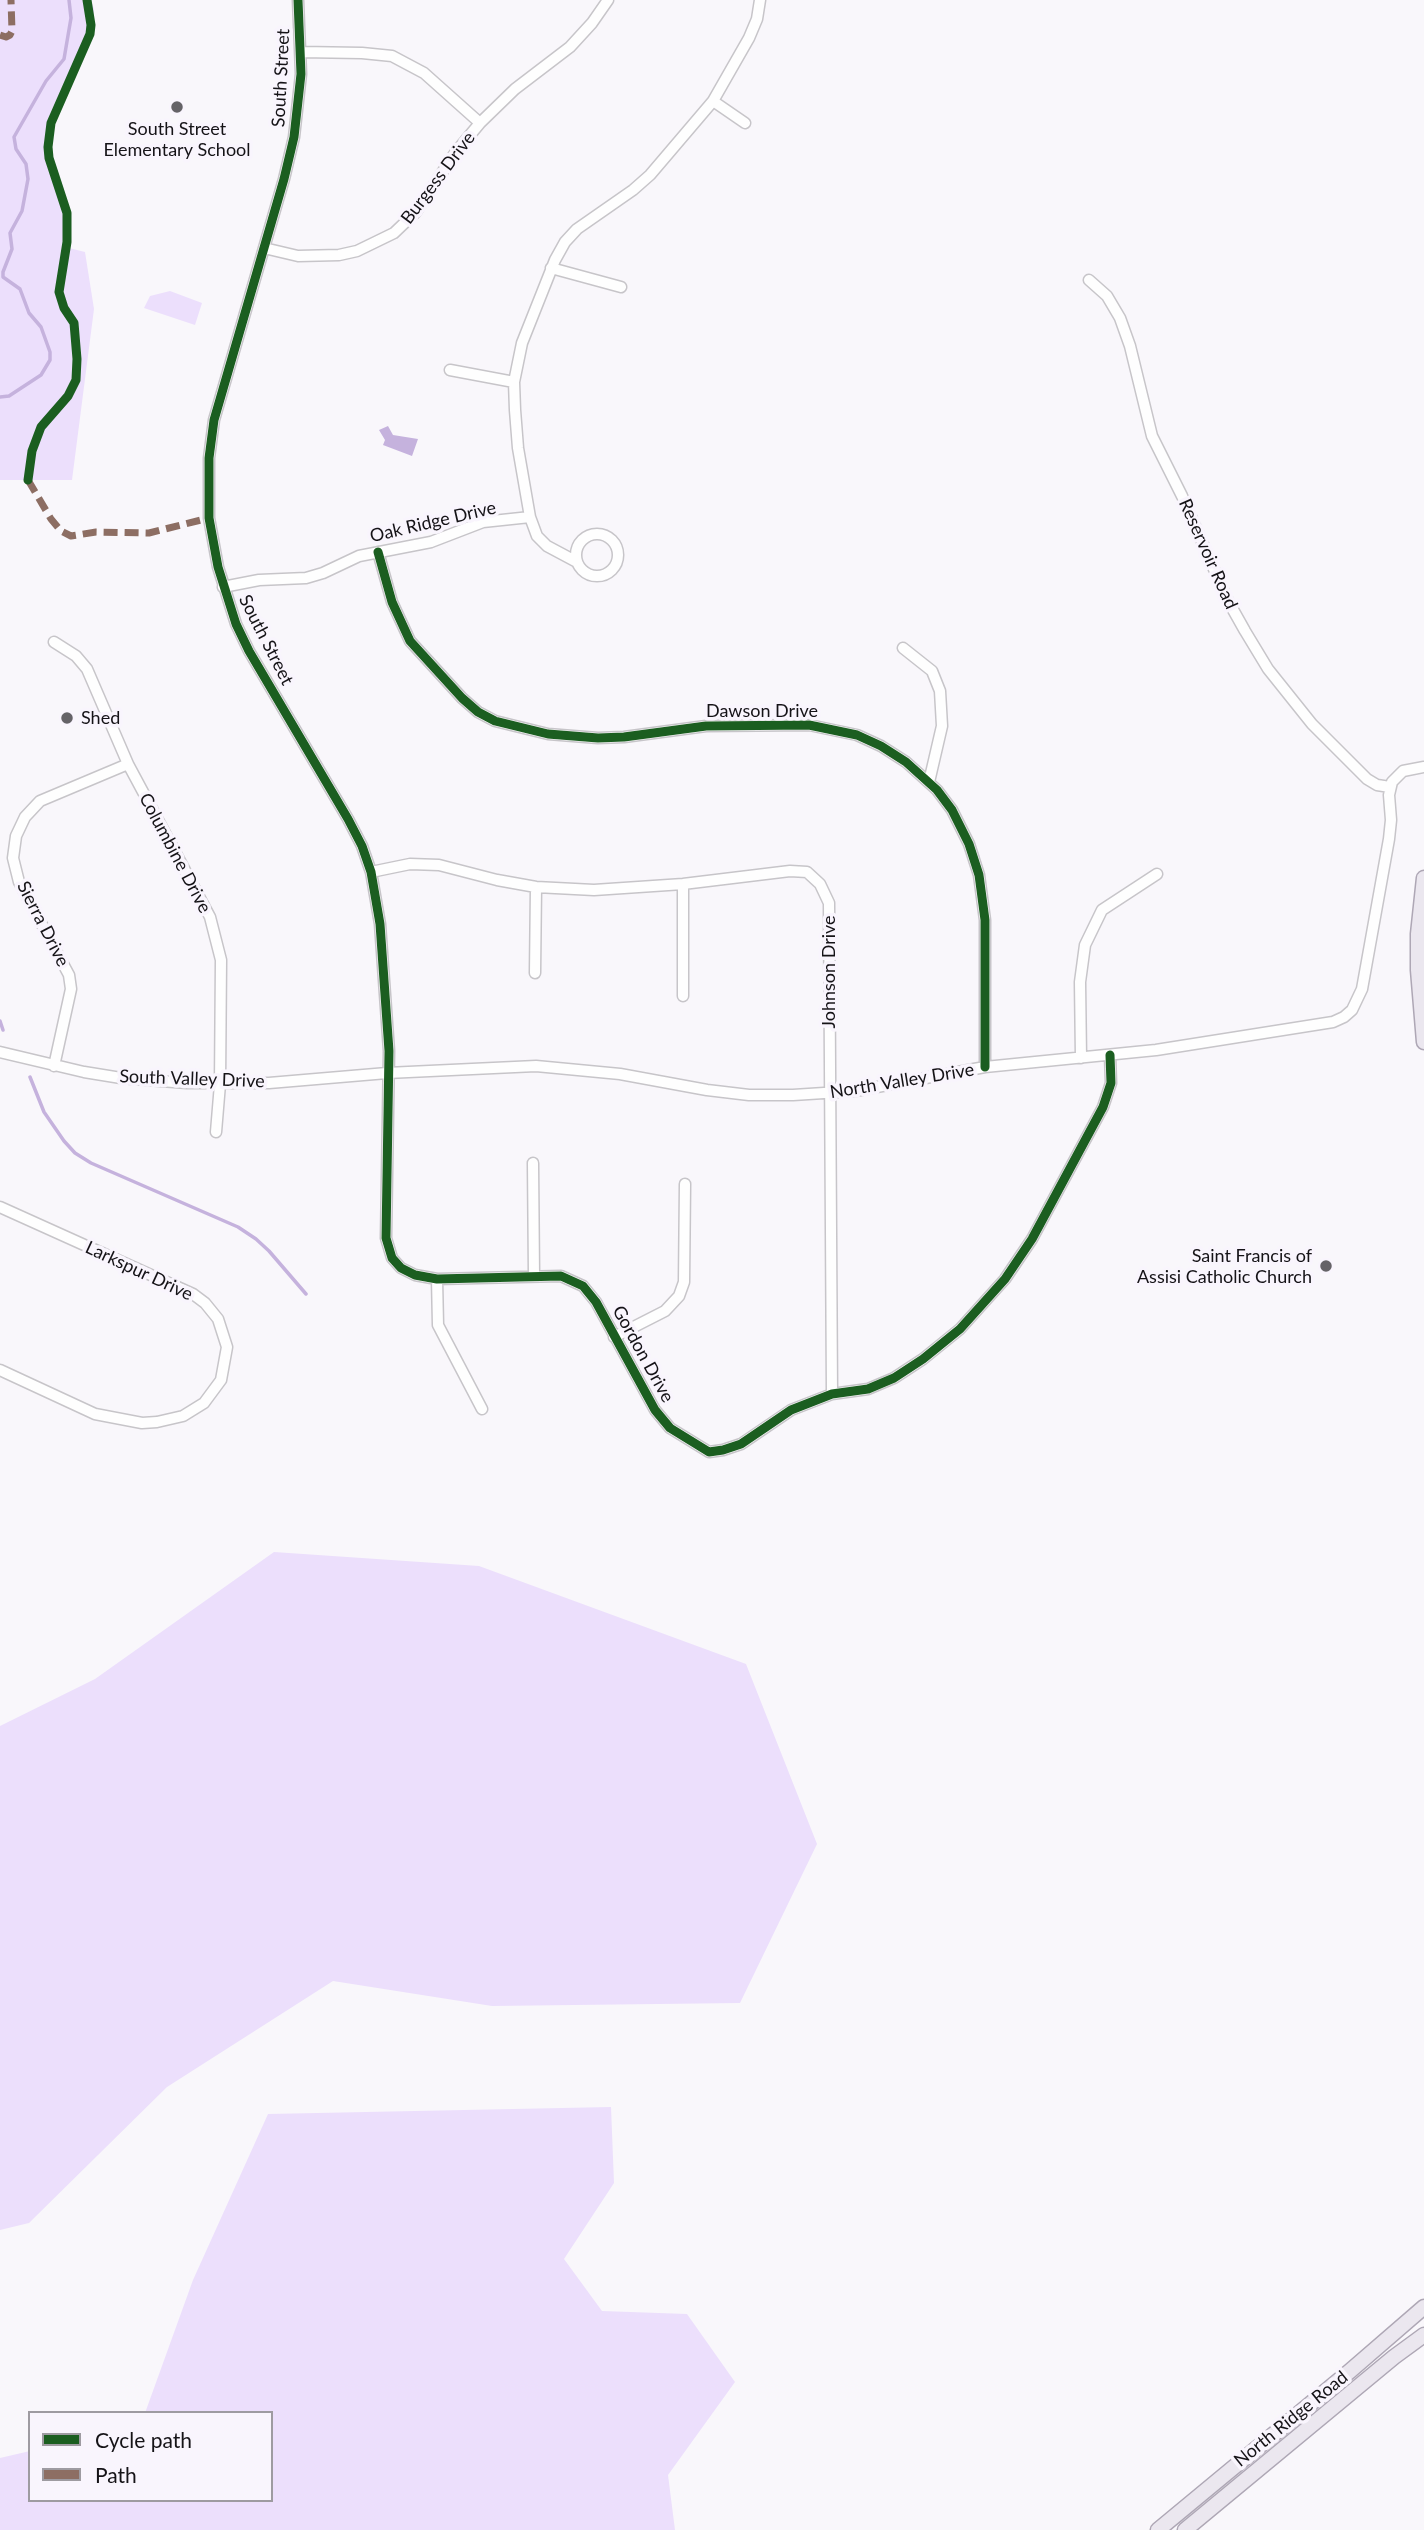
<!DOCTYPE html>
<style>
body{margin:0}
#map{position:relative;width:1424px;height:2530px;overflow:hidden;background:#f9f7fb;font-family:Lato,sans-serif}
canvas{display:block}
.legend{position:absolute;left:28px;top:2411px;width:245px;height:91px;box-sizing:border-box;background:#f9f5fd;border:2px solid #9e9ba1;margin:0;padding:9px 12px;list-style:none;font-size:21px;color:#151317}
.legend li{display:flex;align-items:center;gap:14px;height:35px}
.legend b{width:35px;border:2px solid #9e9ba1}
</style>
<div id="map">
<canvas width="1424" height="2530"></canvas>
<ul class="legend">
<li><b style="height:9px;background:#1b5e20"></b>Cycle path</li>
<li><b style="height:9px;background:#8d6e63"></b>Path</li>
</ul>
</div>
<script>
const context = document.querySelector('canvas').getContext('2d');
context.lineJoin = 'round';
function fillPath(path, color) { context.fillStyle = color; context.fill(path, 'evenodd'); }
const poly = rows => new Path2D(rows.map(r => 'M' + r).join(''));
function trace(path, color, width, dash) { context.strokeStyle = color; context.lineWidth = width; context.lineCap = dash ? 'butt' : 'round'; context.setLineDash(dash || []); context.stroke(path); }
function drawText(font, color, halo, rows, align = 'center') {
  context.font = font + ' Lato,sans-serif'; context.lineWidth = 7; context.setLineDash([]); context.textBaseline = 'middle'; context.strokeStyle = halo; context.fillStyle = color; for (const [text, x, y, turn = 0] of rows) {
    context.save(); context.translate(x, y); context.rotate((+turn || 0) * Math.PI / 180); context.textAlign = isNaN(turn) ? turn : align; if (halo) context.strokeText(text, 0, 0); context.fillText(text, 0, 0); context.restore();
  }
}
fillPath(poly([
 [0,0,91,0,94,9,94,35,54,123,51,150,71,212,69,248,85,252,94,309,72,480,0,480],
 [170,291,202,303,195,325,144,308,150,296],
 [274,1552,479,1566,746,1664,817,1844,740,2003,492,2006,333,1981,167,2087,29,2223,0,2230,0,1726,95,1679],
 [611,2107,614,2183,564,2259,602,2311,687,2314,735,2382,668,2475,675,2530,0,2530,0,2458,30,2451,30,2500,271,2500,271,2413,145,2413,193,2280,268,2114]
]), '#ecdffc');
fillPath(poly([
 [388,426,393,435,418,439,412,456,383,445,385,440,379,430]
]), '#c5b2dd');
trace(poly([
 [0,397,9,396,41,375,50,360,50,352,41,327,29,313,20,289,3,277,3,272,12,249,10,233,22,211,28,179,26,164,16,149,14,137,46,81,64,59,71,18,69,0],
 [0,1021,3,1030],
 [30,1077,44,1112,64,1141,75,1153,91,1163,238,1227,256,1239,269,1251,306,1294]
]), '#c5b2dd', 3.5);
const minor = poly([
 [298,0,301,74,294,137,284,179,214,420,209,458,209,518,218,567,236,624,249,651,348,819,362,846,371,872,380,924,389,1051,386,1238,392,1258,401,1268,415,1275,437,1279,561,1276,583,1286,596,1302,655,1410,670,1428,709,1452,723,1450,741,1444,791,1410,832,1394,868,1389,894,1378,923,1359,960,1329,1005,1279,1032,1239,1103,1107,1111,1083,1110,1055],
 [301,52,362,53,392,56,424,73,480,123],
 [713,101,745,123],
 [264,248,298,256,339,255,357,251,394,233,416,212,455,153,480,123,515,89,570,47,592,23,608,0],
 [551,268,621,287],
 [1089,280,1107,296,1120,318,1130,346,1152,436,1182,496,1227,599,1245,631,1268,669,1312,724,1367,779,1377,785,1390,787],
 [450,370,514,382],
 '576 555a21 21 0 1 1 42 0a21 21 0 1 1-42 0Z',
 [378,552,392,602,410,641,462,698,478,712,495,721,548,734,598,738,624,737,706,726,809,725,857,735,881,746,906,762,937,790,952,810,969,844,979,875,985,920,985,1067],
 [577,562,547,546,537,536,530,517,518,448,515,410,514,382,522,343,555,260,565,242,577,229,633,190,650,175,713,101,749,38,757,19,760,0],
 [223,587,259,580,306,578,323,573,359,556,431,542,483,522,530,517],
 [54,642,76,656,87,669,128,764,210,917,221,960,220,1084,216,1132],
 [903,648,932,671,940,691,942,726,929,782],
 [371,872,410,864,439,865,497,880,536,887,594,890,683,884,790,871,807,872,820,884,829,903,832,1394],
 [683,884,683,996],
 [535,973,536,887],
 [0,1052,84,1072,121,1078,187,1083,269,1083,387,1073,536,1066,620,1074,707,1090,749,1095,793,1095,855,1091,985,1067,1156,1050,1333,1022,1344,1017,1352,1010,1362,989,1389,839,1391,820,1389,795,1392,782,1403,771,1424,767],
 [1081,1058,1080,982,1085,945,1102,910,1157,874],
 [54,1066,71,989,69,975,19,882,13,858,16,836,25,817,40,801,128,764],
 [533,1163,534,1276],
 [0,1207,193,1294,205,1303,218,1319,227,1347,221,1380,204,1403,183,1416,157,1422,142,1423,95,1414,0,1370],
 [437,1279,438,1325,482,1409],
 [614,1337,665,1311,679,1296,684,1282,685,1184]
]);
const major = poly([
 [1424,878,1418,934,1418,970,1424,1042],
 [1158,2530,1350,2371,1424,2307],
 [1185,2530,1394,2357,1424,2335]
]);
trace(minor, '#c7c5c9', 13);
trace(major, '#aea7b5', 17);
trace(minor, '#fefefe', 10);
trace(major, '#ebe7ef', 14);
trace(poly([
 [0,35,6,37,10,35,12,31,11,0],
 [28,480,51,519,61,531,71,536,96,532,149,533,209,518]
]), '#8d6e63', 7, [14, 7]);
trace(poly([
 [298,0,301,74,294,137,284,179,214,420,209,458,209,518,218,567,236,624,249,651,348,819,362,846,371,872,380,924,389,1051,386,1238,392,1258,401,1268,415,1275,437,1279,561,1276,583,1286,596,1302,655,1410,670,1428,709,1452,723,1450,741,1444,791,1410,832,1394,868,1389,894,1378,923,1359,960,1329,1005,1279,1032,1239,1103,1107,1111,1083,1110,1055],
 [28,480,32,451,41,427,68,396,76,380,77,359,74,323,64,308,59,292,67,242,67,213,49,158,48,147,51,123,90,34,91,25,87,0],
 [378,552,392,602,410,641,462,698,478,712,495,721,548,734,598,738,624,737,706,726,809,725,857,735,881,746,906,762,937,790,952,810,969,844,979,875,985,920,985,1067]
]), '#1b5e20', 9);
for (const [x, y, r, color] of [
 [177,107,7,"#656367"],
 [67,718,7,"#656367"],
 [1326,1266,7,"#656367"]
]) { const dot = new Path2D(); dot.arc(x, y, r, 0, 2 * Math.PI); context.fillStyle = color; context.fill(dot); trace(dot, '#f9f5fd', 2.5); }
drawText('18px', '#151317', '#f9f5fd', [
 ["South Street",281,78,-87],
 ["Burgess Drive",438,178,-53],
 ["Oak Ridge Drive",433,522,-13],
 ["Reservoir Road",1208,554,66],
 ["South Street",266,640,63],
 ["Dawson Drive",762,711],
 ["Columbine Drive",175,853,62],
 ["Sierra Drive",43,924,63],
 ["Johnson Drive",829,972,-90],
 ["South Valley Drive",192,1079,2],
 ["North Valley Drive",902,1081,-9],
 ["Larkspur Drive",139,1271,25],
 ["Gordon Drive",643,1354,61],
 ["North Ridge Road",1291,2419,-39]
]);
drawText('18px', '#151317', '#f9f5fd', [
 ["South Street",177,129],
 ["Elementary School",177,150],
 ["Shed",81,718,"left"],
 ["Saint Francis of",1312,1256,"right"],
 ["Assisi Catholic Church",1312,1277,"right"]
]);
</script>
